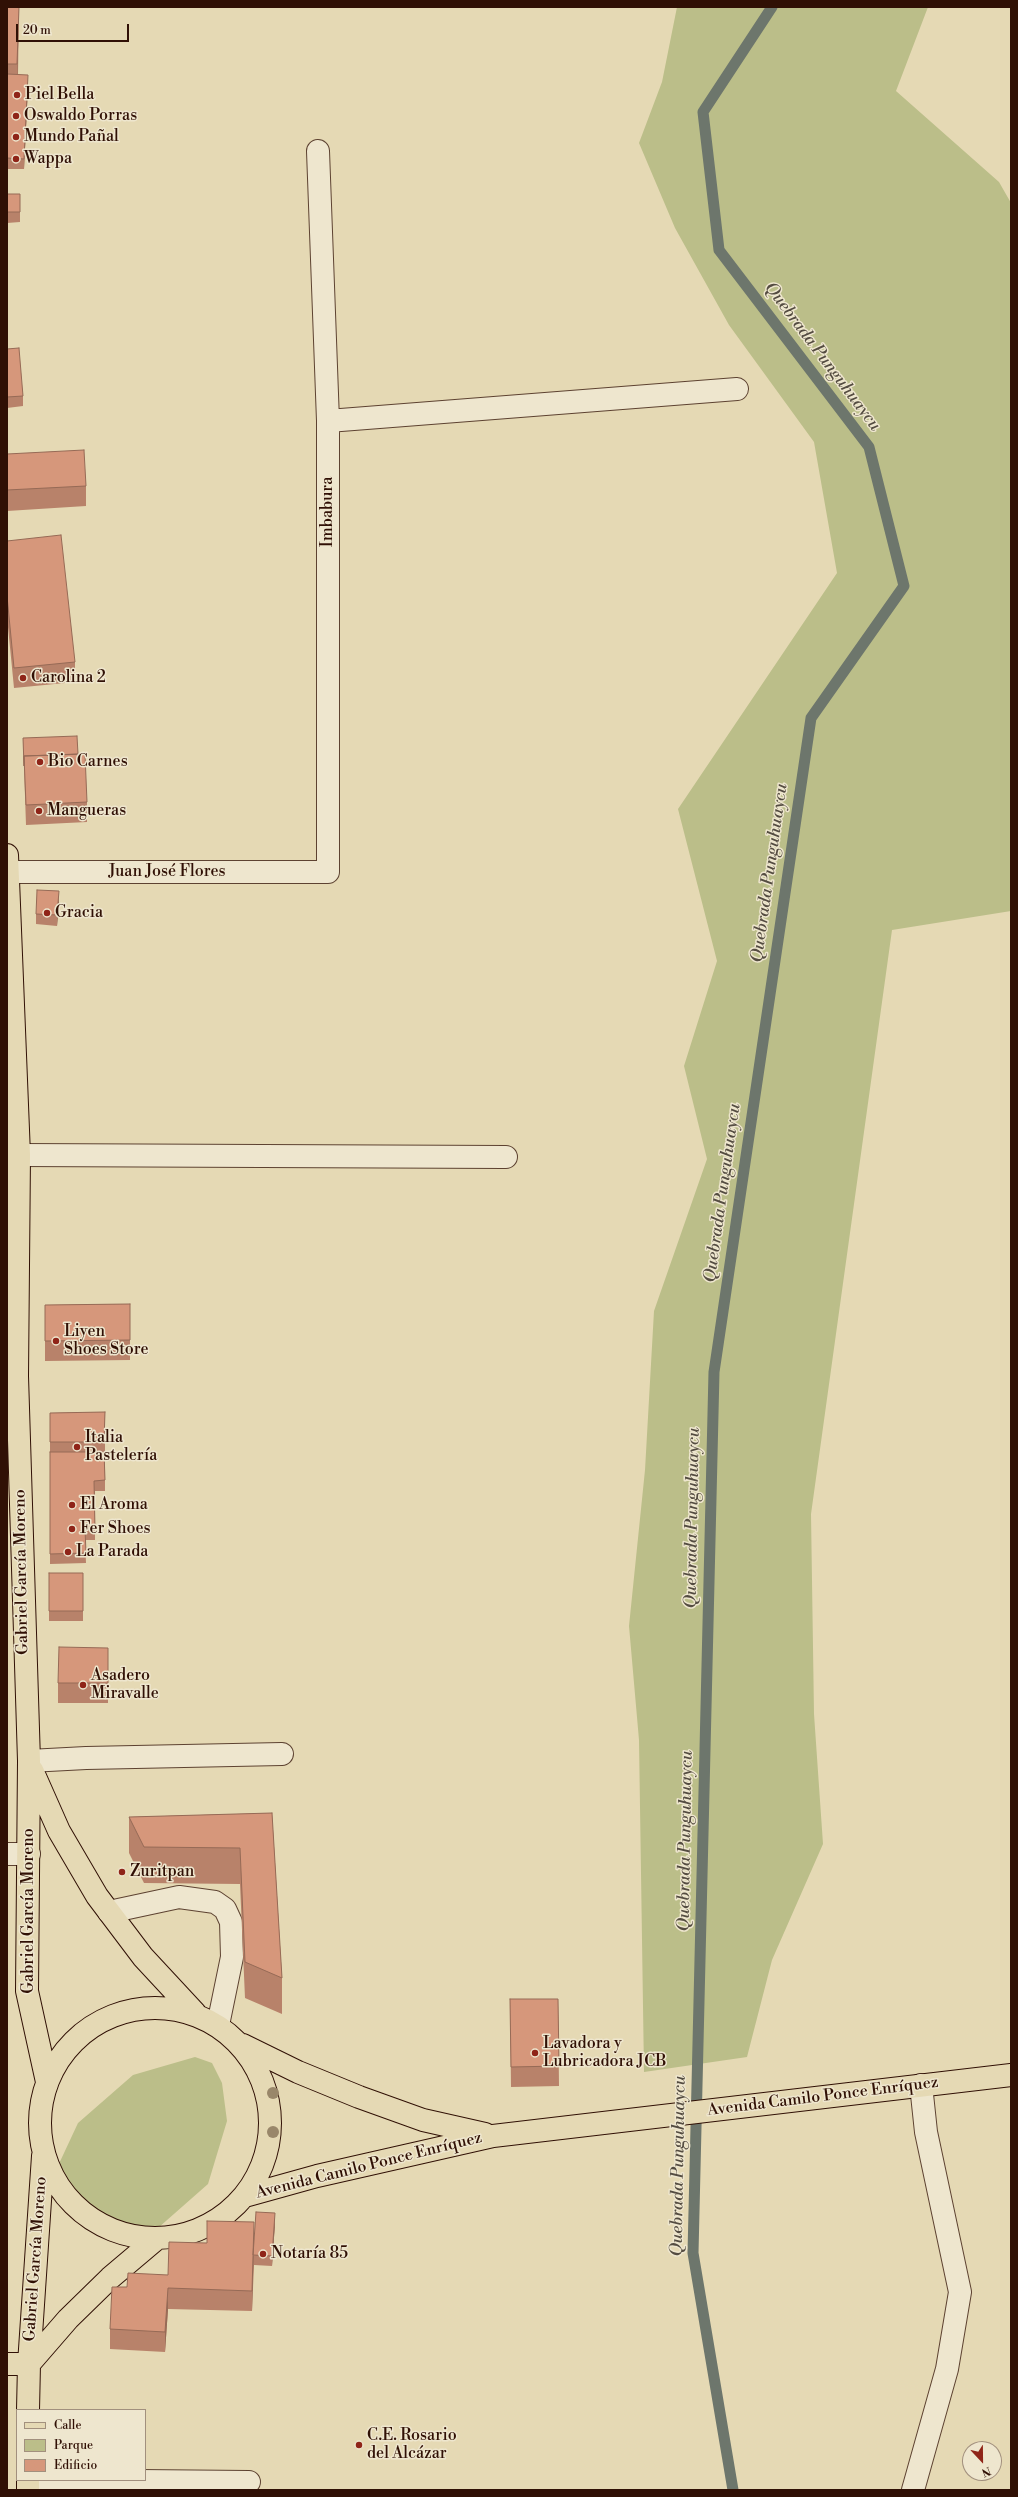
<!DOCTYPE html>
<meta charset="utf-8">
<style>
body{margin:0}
#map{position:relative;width:1018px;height:2497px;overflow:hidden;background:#e5d9b4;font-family:"Libre Bodoni",serif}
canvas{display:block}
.frame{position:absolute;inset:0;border:8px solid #301005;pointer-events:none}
.legend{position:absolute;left:16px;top:2409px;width:130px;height:72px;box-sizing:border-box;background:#eee6ce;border:1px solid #a2907e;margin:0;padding:5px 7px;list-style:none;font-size:12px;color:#301005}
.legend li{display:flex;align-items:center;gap:8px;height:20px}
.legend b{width:20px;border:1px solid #a2907e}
.north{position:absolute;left:962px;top:2441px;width:40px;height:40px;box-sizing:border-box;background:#eee6ce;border:1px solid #a2907e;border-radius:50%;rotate:158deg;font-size:11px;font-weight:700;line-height:16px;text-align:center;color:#301005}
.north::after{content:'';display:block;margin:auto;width:14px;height:18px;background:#8f2418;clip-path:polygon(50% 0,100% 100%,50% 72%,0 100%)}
.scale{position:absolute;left:16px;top:24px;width:113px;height:18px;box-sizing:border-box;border:2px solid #301005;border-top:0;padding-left:5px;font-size:12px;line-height:14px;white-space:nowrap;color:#301005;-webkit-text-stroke:3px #eee6ce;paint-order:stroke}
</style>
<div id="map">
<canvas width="1018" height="2497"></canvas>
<div class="frame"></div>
<ul class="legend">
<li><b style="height:5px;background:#e5d9b4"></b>Calle</li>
<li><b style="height:11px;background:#bbbe89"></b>Parque</li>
<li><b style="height:11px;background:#d6977b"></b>Edificio</li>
</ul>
<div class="north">N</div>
<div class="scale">20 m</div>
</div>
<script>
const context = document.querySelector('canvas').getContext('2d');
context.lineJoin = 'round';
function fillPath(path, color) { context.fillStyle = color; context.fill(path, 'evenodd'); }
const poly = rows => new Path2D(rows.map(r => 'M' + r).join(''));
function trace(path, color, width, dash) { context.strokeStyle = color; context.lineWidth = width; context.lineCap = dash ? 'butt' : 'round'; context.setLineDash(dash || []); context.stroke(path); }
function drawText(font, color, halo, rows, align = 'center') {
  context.font = font + ' "Libre Bodoni",serif'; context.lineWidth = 3; context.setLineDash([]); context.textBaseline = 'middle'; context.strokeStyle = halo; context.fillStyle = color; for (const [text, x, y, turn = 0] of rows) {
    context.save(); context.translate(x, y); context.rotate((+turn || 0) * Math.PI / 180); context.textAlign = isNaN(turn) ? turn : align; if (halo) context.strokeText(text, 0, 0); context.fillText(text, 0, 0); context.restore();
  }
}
fillPath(poly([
 [677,7,928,7,896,91,999,182,1011,203,1011,911,892,930,811,1514,814,1714,823,1844,772,1960,747,2057,644,2072,639,1740,629,1626,645,1470,654,1311,707,1159,684,1066,717,961,678,809,837,573,814,442,729,325,675,228,639,143,662,82],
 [195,2057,212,2063,222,2083,227,2121,208,2184,158,2228,104,2230,72,2205,57,2168,78,2123,133,2075]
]), '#bbbe89');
trace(poly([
 [733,2490,693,2253,714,1372,811,718,904,586,869,447,719,250,703,112,772,7]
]), '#6d766c', 11);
const minor = poly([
 [328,421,737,389],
 [7,872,328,872,328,421,318,151],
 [19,1155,506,1157],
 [29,1761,86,1758,282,1754],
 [7,1854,29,1854],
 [109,1912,179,1897,215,1902,225,1909,231,1922,232,1957,218,2025],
 [28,2480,249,2482],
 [913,2490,947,2369,960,2292,926,2132,921,2085]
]);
const major = poly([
 [7,855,19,1155,17,1376,29,1761,27,1991,47,2082],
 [32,1770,59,1831,97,1896,143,1957,195,2013],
 '40 2123a115 115 0 1 1 230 0a115 115 0 1 1-230 0Z',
 [243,2045,298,2072,359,2097,423,2120,485,2134],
 [245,2196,317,2176,493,2136,1011,2075],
 [7,2364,29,2364],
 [29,2364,68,2319,110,2278,155,2240],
 [28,2410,29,2364,43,2156],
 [28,2490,28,2480]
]);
trace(minor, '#5d4231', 24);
trace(major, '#301005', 24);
trace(minor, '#eee6ce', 22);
trace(major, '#e5d9b4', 22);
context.fillStyle = '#99876a';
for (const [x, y] of [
 [273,2093],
 [273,2132]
]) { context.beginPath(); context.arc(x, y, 6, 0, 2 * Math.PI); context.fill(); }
fillPath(poly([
 [7,7,19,7,18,75,28,85,24,169,7,169],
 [7,194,20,194,20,222,7,223],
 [7,349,23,396,23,406,7,408],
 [7,454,86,486,86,506,7,511],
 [7,541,75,662,75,682,14,688,7,617],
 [23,738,78,754,87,802,87,822,26,825],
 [59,902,57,926,36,924,36,914],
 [130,1304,130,1360,45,1361,45,1305],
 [105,1412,105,1491,95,1491,95,1540,85,1540,86,1563,50,1564,50,1413],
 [49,1573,83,1573,83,1621,49,1621],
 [108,1668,108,1703,58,1703,58,1683],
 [272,1813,282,1978,282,2014,245,1998,240,1884,144,1883,129,1853,129,1817],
 [510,1999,558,1999,559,2086,511,2087],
 [275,2223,272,2266,254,2265,252,2311,168,2309,165,2352,110,2349,110,2329,127,2287,168,2275,207,2243,254,2239]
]), '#b8826a');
fillPath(poly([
 [19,7,19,14,17,84,17,64],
 [28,75,28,85,24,169,24,159],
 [59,891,59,902,57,926,57,915],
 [275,2213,275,2223,272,2266,272,2256],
 [254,2222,254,2242,252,2311,252,2291],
 [168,2288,168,2309,165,2352,165,2332]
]), '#966a56');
const building = poly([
 [7,7,19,7,17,64,7,64,7,7],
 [7,74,28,75,24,159,7,158,7,74],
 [7,194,20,194,20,212,7,212,7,194],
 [19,348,23,396,7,397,7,349,19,348],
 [84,450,86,486,7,490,7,454,84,450],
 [61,535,75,662,14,668,7,596,7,541,61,535],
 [77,736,78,754,24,756,24,766,23,738,77,736],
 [85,754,87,802,26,805,24,756,85,754],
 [37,890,59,891,57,915,36,914,37,890],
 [130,1304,130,1340,45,1341,45,1305,130,1304],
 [105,1412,104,1442,50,1442,50,1413,105,1412],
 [50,1452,104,1452,105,1480,94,1481,95,1529,85,1529,86,1553,50,1554,50,1452],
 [49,1573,83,1573,83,1611,49,1611,49,1573],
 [59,1647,108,1648,108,1683,58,1683,59,1647],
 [272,1813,282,1978,245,1962,240,1848,144,1847,129,1817,272,1813],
 [510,1999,558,1999,559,2066,511,2067,510,1999],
 [256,2212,275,2213,272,2256,253,2255,256,2212],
 [207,2221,254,2222,252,2291,168,2288,165,2332,110,2329,112,2287,127,2287,128,2273,168,2275,169,2242,207,2243,207,2221]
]);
fillPath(building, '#d6977b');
trace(building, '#966a56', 1);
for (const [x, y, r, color] of [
 [17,95,4,"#8f2418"],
 [16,116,4,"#8f2418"],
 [16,137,4,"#8f2418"],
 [16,159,4,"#8f2418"],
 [23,678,4,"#8f2418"],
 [40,762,4,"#8f2418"],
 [39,811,4,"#8f2418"],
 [47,913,4,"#8f2418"],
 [56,1341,4,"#8f2418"],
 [77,1447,4,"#8f2418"],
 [72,1505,4,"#8f2418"],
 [72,1529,4,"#8f2418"],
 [68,1552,4,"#8f2418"],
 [83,1685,4,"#8f2418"],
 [122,1872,4,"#8f2418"],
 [535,2053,4,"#8f2418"],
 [263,2254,4,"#8f2418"],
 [359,2445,4,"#8f2418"]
]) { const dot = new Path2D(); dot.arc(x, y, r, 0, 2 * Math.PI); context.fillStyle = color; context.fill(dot); trace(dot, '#eee6ce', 1.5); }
drawText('16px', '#301005', '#eee6ce', [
 ["Piel Bella",25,95],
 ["Oswaldo Porras",24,116],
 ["Mundo Pañal",24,137],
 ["Wappa",24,159],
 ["Carolina 2",31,678],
 ["Bio Carnes",48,762],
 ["Mangueras",47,811],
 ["Gracia",55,913],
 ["Liyen",64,1332],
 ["Shoes Store",64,1350],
 ["Italia",85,1438],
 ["Pastelería",85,1456],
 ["El Aroma",80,1505],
 ["Fer Shoes",80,1529],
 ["La Parada",76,1552],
 ["Asadero",91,1676],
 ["Miravalle",91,1694],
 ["Zuritpan",130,1872],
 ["Lavadora y",543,2044],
 ["Lubricadora JCB",543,2062],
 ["Notaría 85",271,2254],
 ["C.E. Rosario",367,2436],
 ["del Alcázar",367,2454]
], 'left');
drawText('16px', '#301005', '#eee6ce', [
 ["Imbabura",328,512,-90],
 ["Juan José Flores",167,872],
 ["Gabriel García Moreno",22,1572,-91],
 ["Gabriel García Moreno",29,1911,-90],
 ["Avenida Camilo Ponce Enríquez",823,2097,-7],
 ["Avenida Camilo Ponce Enríquez",369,2166,-14],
 ["Gabriel García Moreno",36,2259,-86]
]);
drawText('italic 17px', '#544c41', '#eee6ce', [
 ["Quebrada Punguhuaycu",822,357,53],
 ["Quebrada Punguhuaycu",770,873,-82],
 ["Quebrada Punguhuaycu",723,1193,-82],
 ["Quebrada Punguhuaycu",693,1518,-89],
 ["Quebrada Punguhuaycu",686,1841,-89],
 ["Quebrada Punguhuaycu",679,2166,-89]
]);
</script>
